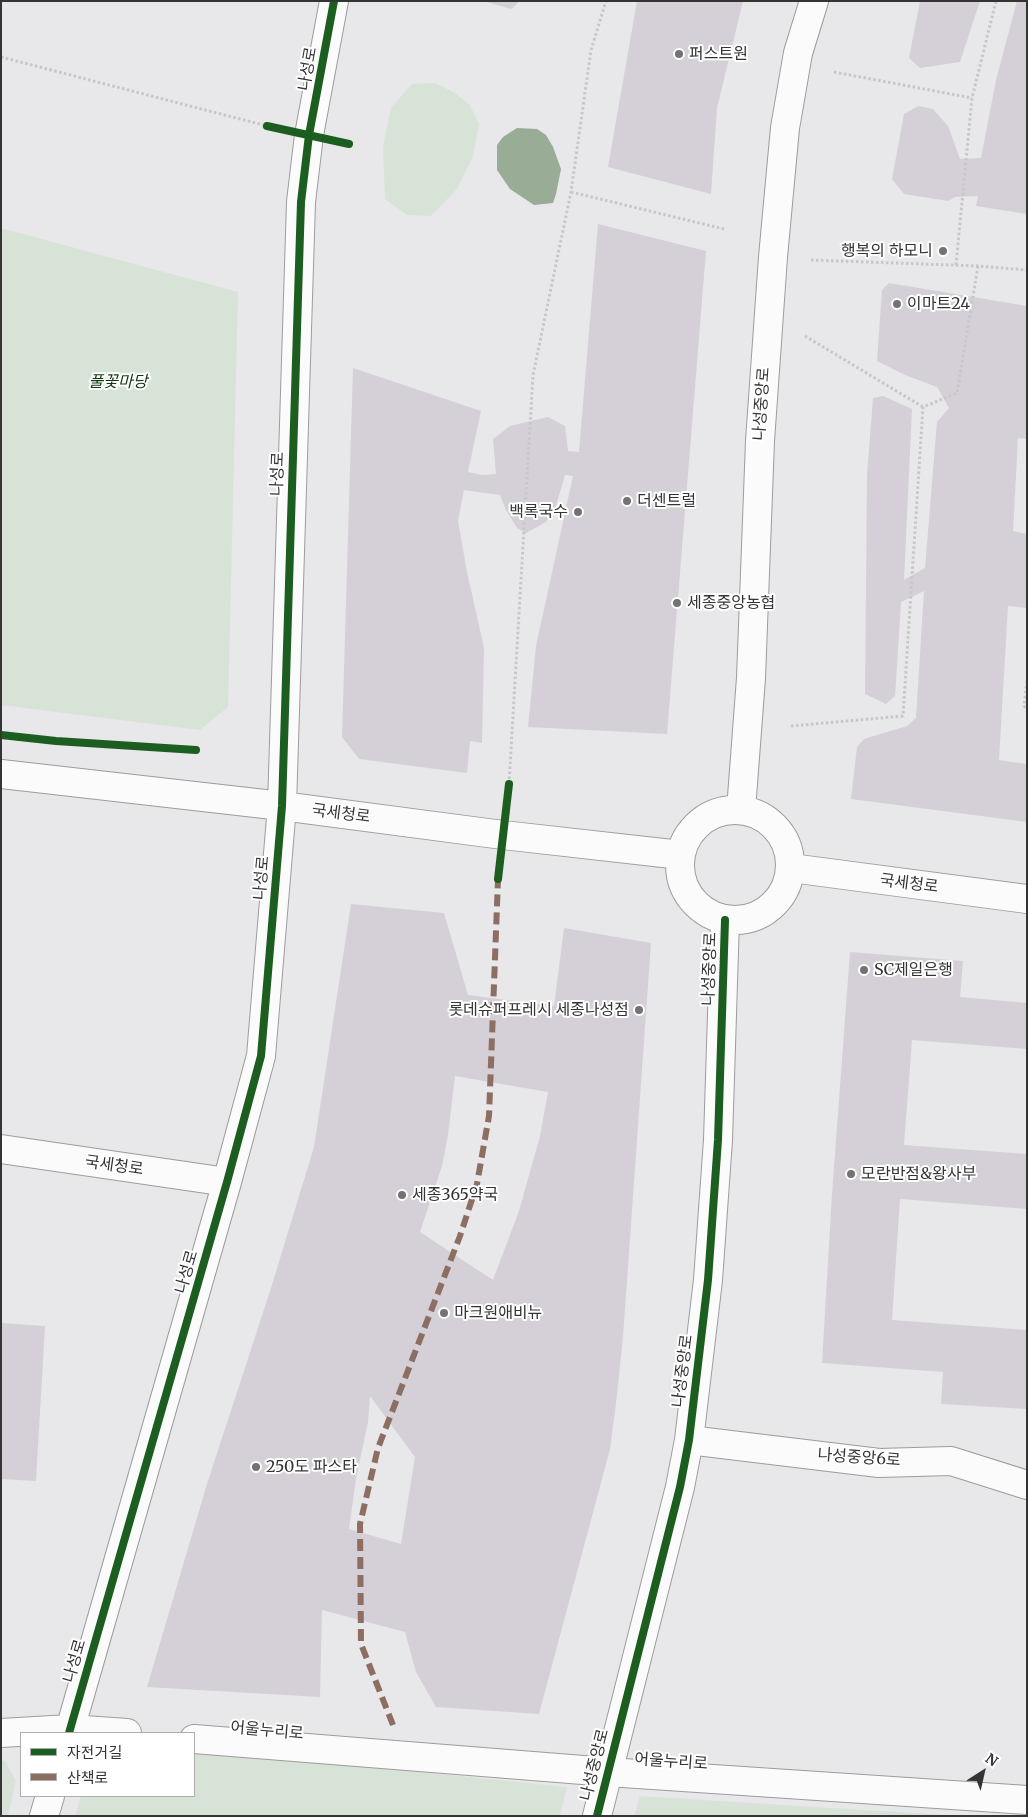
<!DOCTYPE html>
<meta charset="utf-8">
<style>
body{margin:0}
#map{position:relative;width:1028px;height:1817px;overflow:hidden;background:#e8e7e9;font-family:Merriweather,"Noto Sans KR",serif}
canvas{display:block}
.frame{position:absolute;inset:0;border:2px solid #353435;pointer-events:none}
.legend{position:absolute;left:20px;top:1732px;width:175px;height:65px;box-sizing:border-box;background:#fff;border:1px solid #aeaeae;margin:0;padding:6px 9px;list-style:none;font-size:15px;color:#353435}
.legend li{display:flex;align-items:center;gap:10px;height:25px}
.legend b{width:25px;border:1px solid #aeaeae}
.north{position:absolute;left:958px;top:1747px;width:50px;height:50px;-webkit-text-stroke:4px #fff;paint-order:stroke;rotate:35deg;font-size:14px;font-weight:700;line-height:20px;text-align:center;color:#353435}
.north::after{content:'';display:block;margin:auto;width:18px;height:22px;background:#353435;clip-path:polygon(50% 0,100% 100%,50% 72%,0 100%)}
</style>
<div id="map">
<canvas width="1028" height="1817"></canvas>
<div class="frame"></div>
<ul class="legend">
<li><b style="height:6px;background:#1b5e20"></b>자전거길</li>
<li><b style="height:6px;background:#8d6e63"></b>산책로</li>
</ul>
<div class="north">N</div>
</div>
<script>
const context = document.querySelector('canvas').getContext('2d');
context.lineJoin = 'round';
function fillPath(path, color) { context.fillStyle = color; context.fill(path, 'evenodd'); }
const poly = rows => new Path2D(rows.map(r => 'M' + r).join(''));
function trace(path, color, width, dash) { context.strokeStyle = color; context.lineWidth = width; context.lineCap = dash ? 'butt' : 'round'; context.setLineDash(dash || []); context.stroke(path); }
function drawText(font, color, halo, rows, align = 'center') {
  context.font = font + ' Merriweather,"Noto Sans KR",serif'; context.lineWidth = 4; context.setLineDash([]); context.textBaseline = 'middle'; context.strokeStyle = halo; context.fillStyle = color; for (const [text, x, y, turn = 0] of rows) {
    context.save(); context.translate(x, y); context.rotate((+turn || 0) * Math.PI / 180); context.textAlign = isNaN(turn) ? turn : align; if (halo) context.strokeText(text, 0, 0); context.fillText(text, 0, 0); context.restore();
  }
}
fillPath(poly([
 [435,83,455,93,470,105,479,124,473,156,457,189,431,216,407,215,385,199,383,146,391,108,412,84],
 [1,228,238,292,228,707,200,730,1,705],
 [194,1749,567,1787,560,1816,75,1816,81,1796,194,1796],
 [1,1760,5,1761,16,1781,8,1816,1,1816],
 [640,1796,961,1816,634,1816]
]), '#d8e3d7');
fillPath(poly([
 [517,128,537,129,546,135,553,147,561,169,556,194,553,203,534,205,510,189,497,170,497,145,503,137]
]), '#98ac96');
fillPath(poly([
 [483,1,520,1,511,9],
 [637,1,743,1,717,108,711,194,608,167],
 [920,1,980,1,960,62,920,68,909,58],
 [1017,1,1027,1,1027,214,976,206,978,196,955,197,948,201,904,194,892,179,904,114,918,106,933,109,948,126,960,159,981,158,996,80],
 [598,224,706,251,667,734,528,727,536,646,573,476,565,475,556,506,546,522,526,533,517,528,506,510,500,495,464,490,458,521,467,572,484,648,482,743,470,741,467,773,359,759,342,737,353,368,481,411,468,472,482,475,496,474,493,439,510,426,548,417,565,426,568,451,579,452],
 [889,283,1027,306,1027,439,1018,438,1013,531,1027,534,1027,608,1008,606,999,760,1027,764,1027,822,851,799,857,747,864,739,907,726,916,718,924,591,901,602,895,696,886,704,865,694,867,475,873,398,883,396,912,409,904,580,925,568,937,422,949,408,937,387,905,375,877,361,882,290],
 [351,904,444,913,468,995,554,1006,564,928,651,943,623,1337,617,1395,610,1449,539,1714,436,1707,416,1672,405,1632,322,1610,320,1697,147,1687,207,1484,271,1288,314,1147],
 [455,1076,548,1092,540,1136,519,1211,493,1280,420,1232,442,1166,448,1135],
 [370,1396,415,1457,401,1544,349,1529,356,1479,368,1422],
 [850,952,963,961,960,997,1027,1003,1027,1049,912,1040,904,1145,1027,1154,1027,1209,900,1199,892,1320,1027,1330,1027,1409,941,1404,943,1372,822,1363,832,1194],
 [1,1323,45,1326,36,1481,1,1479]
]), '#d5d0d7');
const minor = poly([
 [1,774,282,806,503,835,681,855],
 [741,810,751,678,760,441,773,257,785,128,798,53,814,1],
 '680 865a55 55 0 1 1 110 0a55 55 0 1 1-110 0Z',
 [791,868,1027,899],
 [1,1149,227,1182],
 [689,1440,879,1463,951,1461,1027,1485],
 [1,1733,70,1729,127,1733],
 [69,1733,227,1182,261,1056,282,806,301,202,309,135,334,1],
 [194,1739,608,1772,1027,1800],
 [44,1816,50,1796],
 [597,1816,680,1487,689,1440,708,1280,718,1140,725,920]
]);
trace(minor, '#9d9c9d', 30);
trace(poly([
 [1,57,267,126],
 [834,72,972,98],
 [571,192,724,229],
 [811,260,978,266,1027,270],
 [956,265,972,98,996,1],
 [805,336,923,407],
 [1027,681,1024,706,1027,709],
 [791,726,903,716,923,407,957,393,978,266],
 [509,784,533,375,571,192,591,50,606,1]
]), '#c8c7c8', 3, [2.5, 2.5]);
trace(minor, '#fcfbfc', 28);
trace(poly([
 [393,1725,361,1644,360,1524,378,1448,460,1236,477,1184,489,1116,498,879]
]), '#8d6e63', 6, [12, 6]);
trace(poly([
 [267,126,349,144],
 [1,735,56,741,196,750],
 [498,879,509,784],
 [69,1733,227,1182,261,1056,282,806,301,202,309,135,334,1],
 [597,1816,680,1487,689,1440,708,1280,718,1140,725,920]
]), '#1b5e20', 8);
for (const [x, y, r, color] of [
 [679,54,5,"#747374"],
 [943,251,5,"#747374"],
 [897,304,5,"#747374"],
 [627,501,5,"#747374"],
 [578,512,5,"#747374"],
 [677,603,5,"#747374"],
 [864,970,5,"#747374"],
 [639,1010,5,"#747374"],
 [851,1174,5,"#747374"],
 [402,1195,5,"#747374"],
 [444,1313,5,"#747374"],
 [256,1467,5,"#747374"]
]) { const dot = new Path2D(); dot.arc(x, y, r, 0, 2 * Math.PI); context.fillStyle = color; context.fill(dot); trace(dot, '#fff', 2); }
drawText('16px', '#353435', '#fff', [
 ["퍼스트원",689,54],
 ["행복의 하모니",933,251,"right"],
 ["이마트24",907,304],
 ["더센트럴",637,501],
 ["백록국수",568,512,"right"],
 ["세종중앙농협",687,603],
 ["SC제일은행",874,970],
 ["롯데슈퍼프레시 세종나성점",629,1010,"right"],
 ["모란반점&왕사부",861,1174],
 ["세종365약국",412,1195],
 ["마크원애비뉴",454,1313],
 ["250도 파스타",266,1467]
], 'left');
drawText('16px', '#353435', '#fff', [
 ["나성로",308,69,-80],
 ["나성중앙로",762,404,-86],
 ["나성로",278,474,-88],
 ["국세청로",341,814,7],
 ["나성로",262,878,-85],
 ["국세청로",909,884,7],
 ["나성중앙로",710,969,-88],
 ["국세청로",114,1166,8],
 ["나성로",187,1272,-74],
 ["나성중앙로",683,1371,-83],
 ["나성중앙6로",859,1458,4],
 ["나성로",75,1661,-74],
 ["어울누리로",267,1731,5],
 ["어울누리로",671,1762,4],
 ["나성중앙로",595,1765,-76]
]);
drawText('italic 16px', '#103b0d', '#fff', [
 ["풀꽃마당",118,382]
]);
</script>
